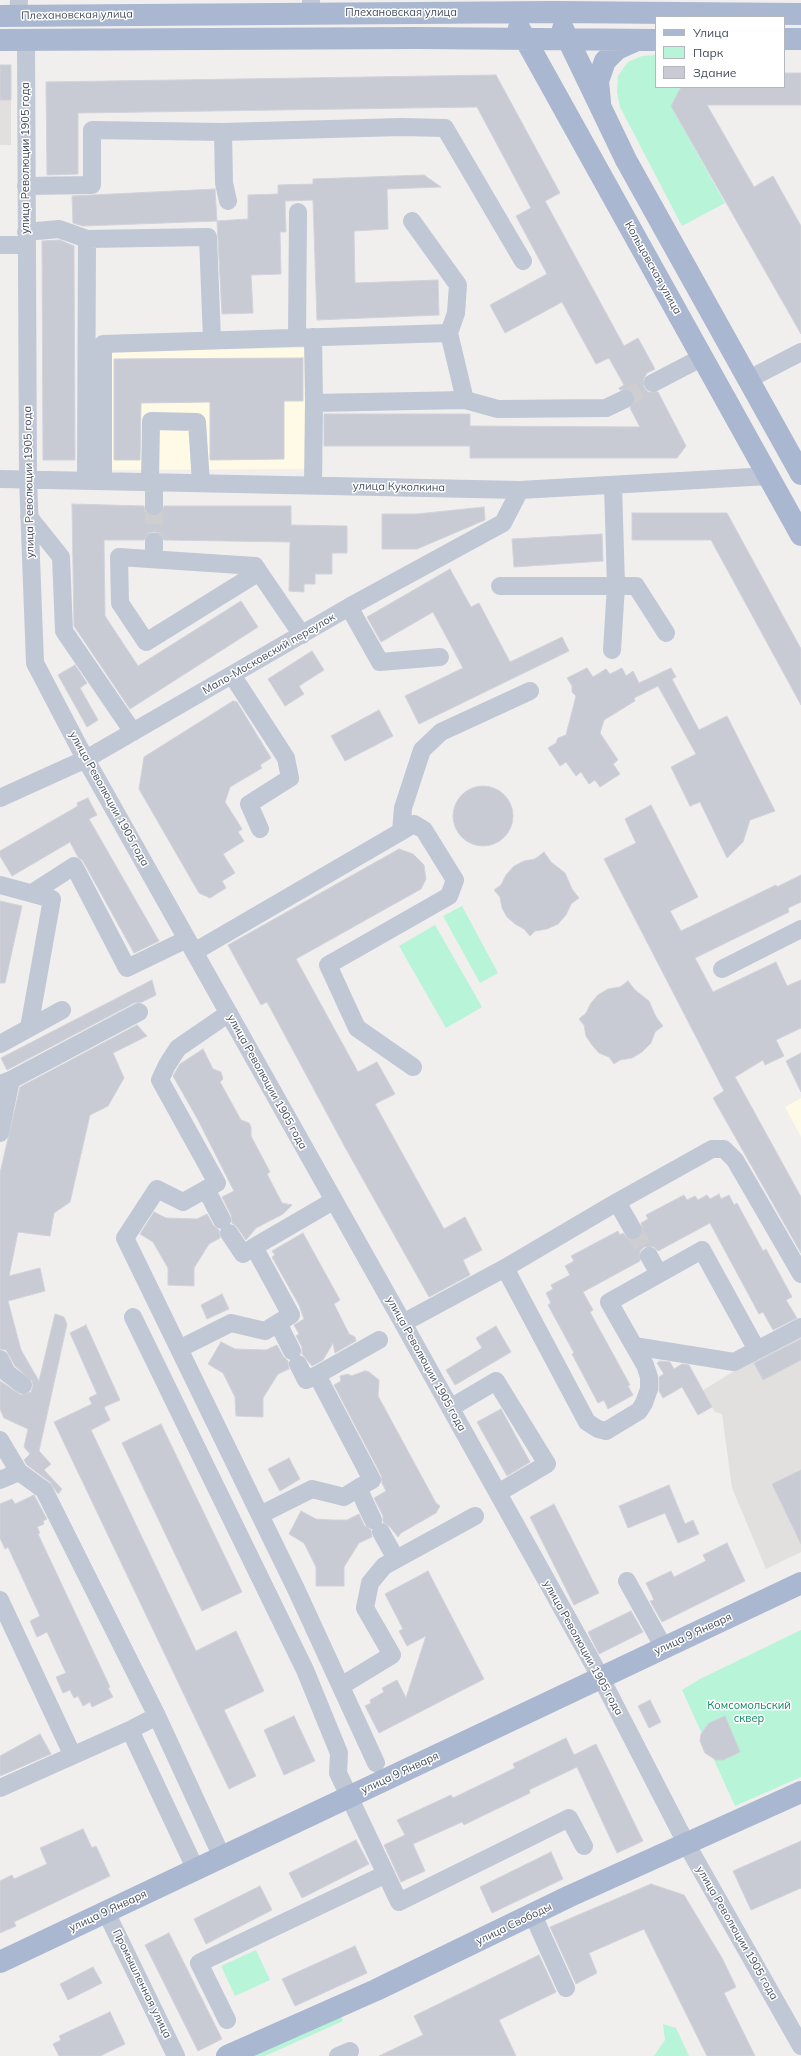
<!DOCTYPE html>
<meta charset="utf-8">
<style>
body{margin:0}
#map{position:relative;width:801px;height:2056px;overflow:hidden;background:#f1eeee;font-family:Mulish,sans-serif}
canvas{display:block}
.legend{position:absolute;left:655px;top:16px;width:130px;height:72px;box-sizing:border-box;background:#fff;border:1px solid #b4b8be;margin:0;padding:5px 7px;list-style:none;font-size:12px;color:#444d5d}
.legend li{display:flex;align-items:center;gap:8px;height:20px}
.legend b{width:20px;border:1px solid #b4b8be}
</style>
<div id="map">
<canvas width="801" height="2056"></canvas>
<ul class="legend">
<li><b style="height:5px;background:#aab7d0"></b>Улица</li>
<li><b style="height:11px;background:#b7f4d8"></b>Парк</li>
<li><b style="height:11px;background:#c9cbd4"></b>Здание</li>
</ul>
</div>
<script>
const context = document.querySelector('canvas').getContext('2d');
context.lineJoin = 'round';
function fillPath(path, color) { context.fillStyle = color; context.fill(path, 'evenodd'); }
const poly = rows => new Path2D(rows.map(r => 'M' + r).join(''));
function trace(path, color, width, dash) { context.strokeStyle = color; context.lineWidth = width; context.lineCap = dash ? 'butt' : 'round'; context.setLineDash(dash || []); context.stroke(path); }
function drawText(font, color, halo, rows, align = 'center') {
  context.font = font + ' Mulish,sans-serif'; context.lineWidth = 3; context.setLineDash([]); context.textBaseline = 'middle'; context.strokeStyle = halo; context.fillStyle = color; for (const [text, x, y, turn = 0] of rows) {
    context.save(); context.translate(x, y); context.rotate((+turn || 0) * Math.PI / 180); context.textAlign = isNaN(turn) ? turn : align; if (halo) context.strokeText(text, 0, 0); context.fillText(text, 0, 0); context.restore();
  }
}
fillPath(poly([
 [308,348,309,469,93,470,95,350],
 [801,1098,801,1137,785,1107]
]), '#fefae5');
fillPath(poly([
 [11,80,11,145,0,145,0,81],
 [801,1334,801,1552,766,1569,732,1488,722,1414,715,1412,702,1391,752,1360]
]), '#e2dfdf');
fillPath(poly([
 [656,55,656,87,681,87,671,106,725,203,682,226,620,107,617,92,618,76,628,62,642,56],
 [462,906,498,973,480,983,443,916],
 [435,925,482,1007,446,1028,399,946],
 [801,1630,801,1777,735,1806,682,1690,700,1679],
 [256,1950,270,1980,235,1996,221,1966],
 [339,2011,343,2021,265,2056,253,2056],
 [663,2024,676,2028,689,2056,654,2056,665,2040]
]), '#b7f4d8');
const building = poly([
 [0,65,11,65,11,100,0,100,0,65],
 [784,73,801,73,801,105,707,105,754,187,773,176,801,226,801,334,671,106,681,87,784,87,784,73],
 [496,75,560,193,545,201,624,346,638,338,655,369,647,373,644,378,644,387,648,392,658,392,686,446,677,458,470,458,470,446,324,446,324,414,470,414,470,426,640,427,630,408,635,400,634,394,626,389,620,390,619,388,624,385,609,358,596,364,562,302,505,333,490,305,547,274,516,216,531,208,477,107,78,113,78,174,47,175,46,82,496,75],
 [424,175,441,187,387,189,388,229,354,231,355,283,438,280,439,315,317,320,313,200,285,201,286,232,280,232,281,274,251,275,253,313,222,314,217,221,248,219,248,195,278,194,278,185,313,184,313,179,424,175],
 [215,189,217,221,83,226,73,223,72,196,215,189],
 [60,240,74,246,75,460,43,460,42,241,60,240],
 [303,358,303,401,284,401,284,459,210,460,210,402,141,403,140,460,114,460,114,359,303,358],
 [72,504,144,506,145,512,154,516,160,515,164,506,291,506,291,525,347,526,347,553,332,553,332,574,315,574,315,584,304,584,304,592,289,591,290,542,164,540,160,533,154,532,148,533,144,540,104,540,105,616,138,666,241,601,258,627,130,709,74,626,72,504],
 [484,507,485,520,417,549,382,549,382,514,417,514,484,507],
 [632,513,727,513,801,649,801,705,711,540,632,540,632,513],
 [602,534,603,561,514,567,512,539,602,534],
 [450,569,471,607,479,603,510,662,562,637,569,651,419,724,405,696,463,668,433,612,381,642,367,617,450,569],
 [312,651,324,670,299,686,304,694,285,706,268,679,312,651],
 [75,665,87,683,80,688,98,720,87,727,58,675,75,665],
 [587,668,593,677,606,669,610,674,622,668,626,676,633,671,639,683,671,668,676,677,672,679,699,730,727,716,775,811,750,820,743,842,727,858,700,802,690,806,671,767,696,754,658,686,634,698,635,701,604,720,600,733,618,760,613,764,620,774,600,787,595,780,589,784,581,772,576,776,566,762,560,766,548,748,556,743,558,738,566,735,576,696,572,692,572,686,567,678,587,668],
 [233,701,237,702,271,758,260,765,262,768,230,787,225,802,242,829,238,832,244,841,223,854,235,873,222,881,226,888,210,898,199,893,139,789,144,757,233,701],
 [379,710,393,736,345,761,331,736,379,710],
 '453 816a30 30 0 1 1 60 0a30 30 0 1 1-60 0Z',
 [88,798,97,815,89,819,159,941,134,953,83,861,78,857,70,842,12,876,0,856,0,851,78,806,77,803,88,798],
 [651,805,698,897,670,911,681,931,776,885,777,887,801,875,801,902,788,908,789,912,695,958,713,992,776,962,787,986,801,980,801,1028,776,1040,784,1056,765,1065,763,1060,735,1077,801,1197,801,1253,713,1098,724,1091,604,859,636,843,625,819,651,805],
 [399,849,413,854,424,865,426,879,421,889,296,959,358,1072,377,1062,395,1094,375,1104,444,1229,465,1217,482,1250,463,1260,470,1275,429,1297,346,1149,267,1002,261,1005,228,945,399,849],
 [544,852,551,862,565,873,572,889,579,898,571,904,566,915,558,924,547,929,535,931,530,936,524,929,515,924,507,917,502,908,500,897,494,890,501,885,506,875,514,866,524,861,535,859,544,852],
 [0,901,22,906,5,983,0,983,0,901],
 [152,980,156,995,142,1002,134,1003,7,1070,1,1058,152,980],
 [628,981,635,990,649,1001,656,1017,663,1026,655,1032,651,1043,642,1052,632,1058,620,1060,614,1064,609,1057,599,1053,592,1045,586,1036,584,1025,579,1019,586,1013,591,1003,598,995,608,989,620,987,628,981],
 [137,1025,147,1036,113,1053,124,1078,108,1106,90,1115,70,1202,54,1213,50,1236,18,1232,9,1276,40,1268,45,1291,8,1301,21,1350,39,1381,55,1314,64,1317,67,1324,39,1451,51,1464,44,1470,62,1489,58,1494,50,1482,27,1465,24,1460,30,1454,24,1447,28,1429,4,1418,0,1409,0,1381,21,1395,31,1392,33,1386,32,1381,15,1366,6,1350,0,1349,0,1173,20,1087,137,1025],
 [203,1049,213,1069,221,1072,223,1079,220,1082,241,1120,249,1123,251,1127,251,1136,270,1172,267,1174,282,1203,292,1205,283,1214,256,1228,246,1240,237,1227,232,1223,231,1215,222,1197,234,1191,197,1118,173,1076,180,1064,203,1049],
 [801,1053,801,1092,786,1061,801,1053],
 [719,1194,721,1199,729,1195,734,1205,737,1203,763,1251,766,1249,792,1297,786,1300,797,1318,773,1330,763,1312,759,1314,710,1223,658,1251,654,1247,644,1247,640,1251,640,1261,583,1292,593,1310,590,1312,630,1385,628,1386,633,1395,608,1409,604,1400,598,1403,572,1354,574,1353,548,1305,551,1303,546,1293,553,1289,551,1285,570,1275,565,1266,574,1261,571,1256,618,1231,620,1235,623,1233,628,1239,638,1239,643,1230,641,1223,648,1219,646,1215,684,1195,687,1200,695,1196,698,1200,707,1195,710,1199,719,1194],
 [154,1212,166,1218,197,1219,207,1214,213,1225,219,1230,220,1238,209,1244,194,1268,194,1286,168,1285,168,1268,153,1242,140,1234,154,1212],
 [303,1233,340,1300,334,1304,349,1334,355,1337,356,1341,335,1353,333,1343,323,1360,312,1366,302,1354,302,1347,296,1336,299,1334,294,1325,304,1319,299,1305,272,1257,275,1255,272,1251,303,1233],
 [222,1294,229,1309,207,1319,201,1305,222,1294],
 [86,1325,120,1400,104,1407,110,1420,91,1430,196,1651,236,1631,264,1691,224,1710,256,1776,229,1789,54,1422,92,1404,89,1398,97,1394,70,1333,86,1325],
 [496,1326,511,1352,455,1385,446,1370,482,1348,476,1338,496,1326],
 [801,1339,801,1360,763,1380,754,1363,801,1339],
 [221,1342,235,1349,266,1350,277,1345,283,1356,288,1361,289,1369,278,1374,263,1398,263,1417,236,1416,235,1397,223,1373,208,1364,221,1342],
 [660,1361,670,1362,674,1369,682,1364,689,1365,712,1407,698,1415,682,1387,663,1398,659,1391,659,1377,664,1374,657,1363,660,1361],
 [365,1371,369,1372,379,1380,378,1396,436,1503,440,1506,436,1513,401,1533,398,1537,390,1527,383,1522,383,1516,374,1498,386,1491,382,1483,381,1475,334,1385,341,1381,340,1376,348,1374,351,1376,365,1371],
 [501,1409,530,1462,507,1476,477,1422,501,1409],
 [161,1424,242,1592,202,1611,122,1443,161,1424],
 [289,1458,300,1479,280,1491,268,1469,289,1458],
 [801,1470,801,1544,772,1484,801,1470],
 [669,1485,685,1524,693,1520,699,1534,678,1543,665,1513,628,1528,619,1506,669,1485],
 [34,1495,47,1519,43,1521,44,1524,37,1527,40,1533,38,1534,110,1687,108,1688,113,1697,92,1707,90,1702,83,1706,78,1696,74,1698,70,1690,63,1693,56,1677,66,1673,47,1632,37,1637,30,1621,40,1616,8,1547,5,1549,0,1538,0,1504,12,1499,15,1504,34,1495],
 [554,1504,599,1593,574,1605,530,1517,554,1504],
 [301,1511,316,1519,332,1520,347,1520,359,1514,364,1525,371,1530,372,1537,359,1543,344,1567,344,1586,316,1586,316,1567,304,1543,289,1534,301,1511],
 [727,1543,745,1581,662,1622,650,1601,654,1600,646,1583,671,1571,674,1577,706,1561,703,1555,727,1543],
 [428,1571,484,1679,379,1733,365,1706,371,1703,370,1700,384,1692,382,1688,397,1680,406,1698,426,1636,407,1646,399,1631,403,1629,385,1594,428,1571],
 [631,1611,643,1632,599,1654,588,1632,631,1611],
 [650,1700,661,1722,649,1728,638,1706,650,1700],
 [294,1716,315,1761,284,1775,264,1730,294,1716],
 [725,1716,740,1752,723,1760,716,1760,705,1753,700,1741,701,1734,709,1723,725,1716],
 [40,1734,51,1754,0,1776,0,1756,40,1734],
 [566,1738,574,1755,596,1744,643,1841,617,1853,577,1767,529,1790,530,1793,476,1819,464,1825,462,1822,413,1844,425,1871,401,1882,384,1845,405,1835,397,1820,451,1795,453,1798,515,1768,513,1764,566,1738],
 [83,1829,92,1848,96,1846,110,1876,14,1922,16,1926,0,1933,0,1881,12,1875,14,1879,47,1864,40,1848,83,1829],
 [356,1840,369,1864,302,1898,289,1873,356,1840],
 [801,1841,801,1888,751,1910,733,1871,801,1841],
 [551,1852,563,1879,492,1913,480,1887,551,1852],
 [651,1884,684,1895,722,1958,736,1987,724,1993,755,2056,707,2056,644,1929,589,1953,597,1973,576,1984,550,1927,651,1884],
 [260,1886,272,1910,206,1944,194,1919,260,1886],
 [169,1933,222,2039,198,2051,145,1945,169,1933],
 [355,1946,367,1973,295,2006,282,1979,355,1946],
 [539,1955,556,1992,499,2020,516,2056,379,2056,423,2035,414,2016,539,1955],
 [93,1967,102,1983,68,2000,60,1984,93,1967],
 [110,2012,125,2044,100,2056,59,2056,53,2044,61,2040,59,2036,110,2012]
]);
fillPath(building, '#c9cbd4');
trace(building, '#d1d2da', 1);
trace(poly([
 [625,399,653,383],
 [154,506,154,542],
 [633,1230,649,1256]
]), '#ceced1', 18, [18, 9]);
trace(poly([
 [311,0,311,13],
 [18,16,19,0],
 [26,40,28,479,35,663,80,749,403,1323,601,1678,687,1845,801,2046],
 [223,132,224,183,228,201],
 [26,186,92,185,92,130,223,132,401,127,445,128,523,261],
 [26,232,59,229,87,239,208,237,212,340],
 [0,245,26,245],
 [449,333,465,400],
 [313,337,314,403,465,400,498,409,606,408,625,399],
 [297,338,298,212],
 [749,379,801,352],
 [653,383,703,357],
 [0,479,520,490,769,476],
 [86,480,87,239],
 [103,480,103,344,449,333,456,313,458,285,412,221],
 [150,481,151,421,197,422,201,483],
 [154,481,154,506],
 [313,485,314,403],
 [29,517,61,557,64,631,133,732],
 [154,542,154,559],
 [259,572,255,566,119,557,120,603,146,642,259,572,302,635],
 [500,586,616,586,613,485],
 [349,607,380,662,440,657],
 [612,650,616,586,636,586,666,633],
 [232,675,286,758,290,778,249,804,260,829],
 [0,798,86,759,349,607,503,523,520,490],
 [401,832,403,808,422,750,441,732,530,691],
 [0,885,52,899,29,1028],
 [32,893,74,866,127,968,187,939],
 [194,952,414,824,424,830,455,880,449,896,328,965,357,1028,413,1067],
 [722,969,801,929],
 [229,1013,178,1048,167,1065,160,1080,217,1183,183,1202,157,1189,125,1238,296,1589,376,1763],
 [0,1044,62,1010],
 [11,1080,139,1012],
 [0,1084,11,1080,0,1133],
 [206,1189,222,1220],
 [617,1202,633,1230],
 [229,1233,243,1254,254,1247],
 [649,1256,659,1274],
 [505,1268,587,1422,598,1429,606,1431,639,1411,644,1403,649,1389,649,1377,645,1365,634,1346],
 [133,1317,305,1670,339,1753,338,1773,399,1902,569,1818,584,1846],
 [278,1323,292,1351],
 [403,1323,505,1268,617,1202,712,1149,724,1149,735,1160,801,1274],
 [179,1349,231,1323,265,1331,291,1315,254,1247,333,1201],
 [757,1350,702,1250,609,1302,634,1346,734,1362,801,1327],
 [0,1359,7,1373,23,1385],
 [298,1364,306,1380,317,1375],
 [450,1408,496,1381,547,1464,498,1493],
 [0,1440,19,1472,44,1490,157,1716,130,1730,0,1788],
 [0,1480,19,1472],
 [260,1515,312,1489,344,1497,358,1488],
 [373,1520,358,1488,372,1480,317,1375,379,1340],
 [381,1532,396,1559],
 [627,1581,664,1648],
 [0,1600,72,1754],
 [341,1686,392,1655,365,1608,370,1583,384,1566,475,1516],
 [157,1716,222,1857],
 [130,1730,196,1870],
 [106,1912,176,2056],
 [533,1915,566,1988],
 [227,2020,199,1963,386,1874],
 [338,2056,350,2051]
]), '#c0c7d5', 18);
trace(poly([
 [0,16,554,12,801,14],
 [519,28,801,535],
 [563,29,626,160,801,474],
 [784,39,801,39],
 [0,40,417,38,656,40],
 [600,102,598,81,605,61,617,49,635,41],
 [0,1962,801,1583],
 [227,2056,376,1990,570,1896,801,1792]
]), '#aab7d0', 22);
drawText('11px', '#444d5d', '#fff', [
 ["Плехановская улица",401,13],
 ["Плехановская улица",77,15,-1],
 ["улица Революции 1905 года",26,158,-90],
 ["Кольцовская улица",653,268,61],
 ["улица Революции 1905 года",29,482,-91],
 ["улица Куколкина",399,487,1],
 ["Мало-Московский переулок",269,654,-30],
 ["улица Революции 1905 года",109,799,61],
 ["улица Революции 1905 года",267,1082,61],
 ["улица Революции 1905 года",426,1364,61],
 ["улица 9 Января",693,1634,-25],
 ["улица Революции 1905 года",583,1648,61],
 ["улица 9 Января",400,1773,-25],
 ["улица 9 Января",108,1911,-25],
 ["улица Свободы",514,1924,-26],
 ["улица Революции 1905 года",737,1933,60],
 ["Промышленная улица",142,1984,64]
]);
drawText('11px', '#0d875d', '#fff', [
 ["Комсомольский",749,1706],
 ["сквер",749,1719]
]);
</script>
